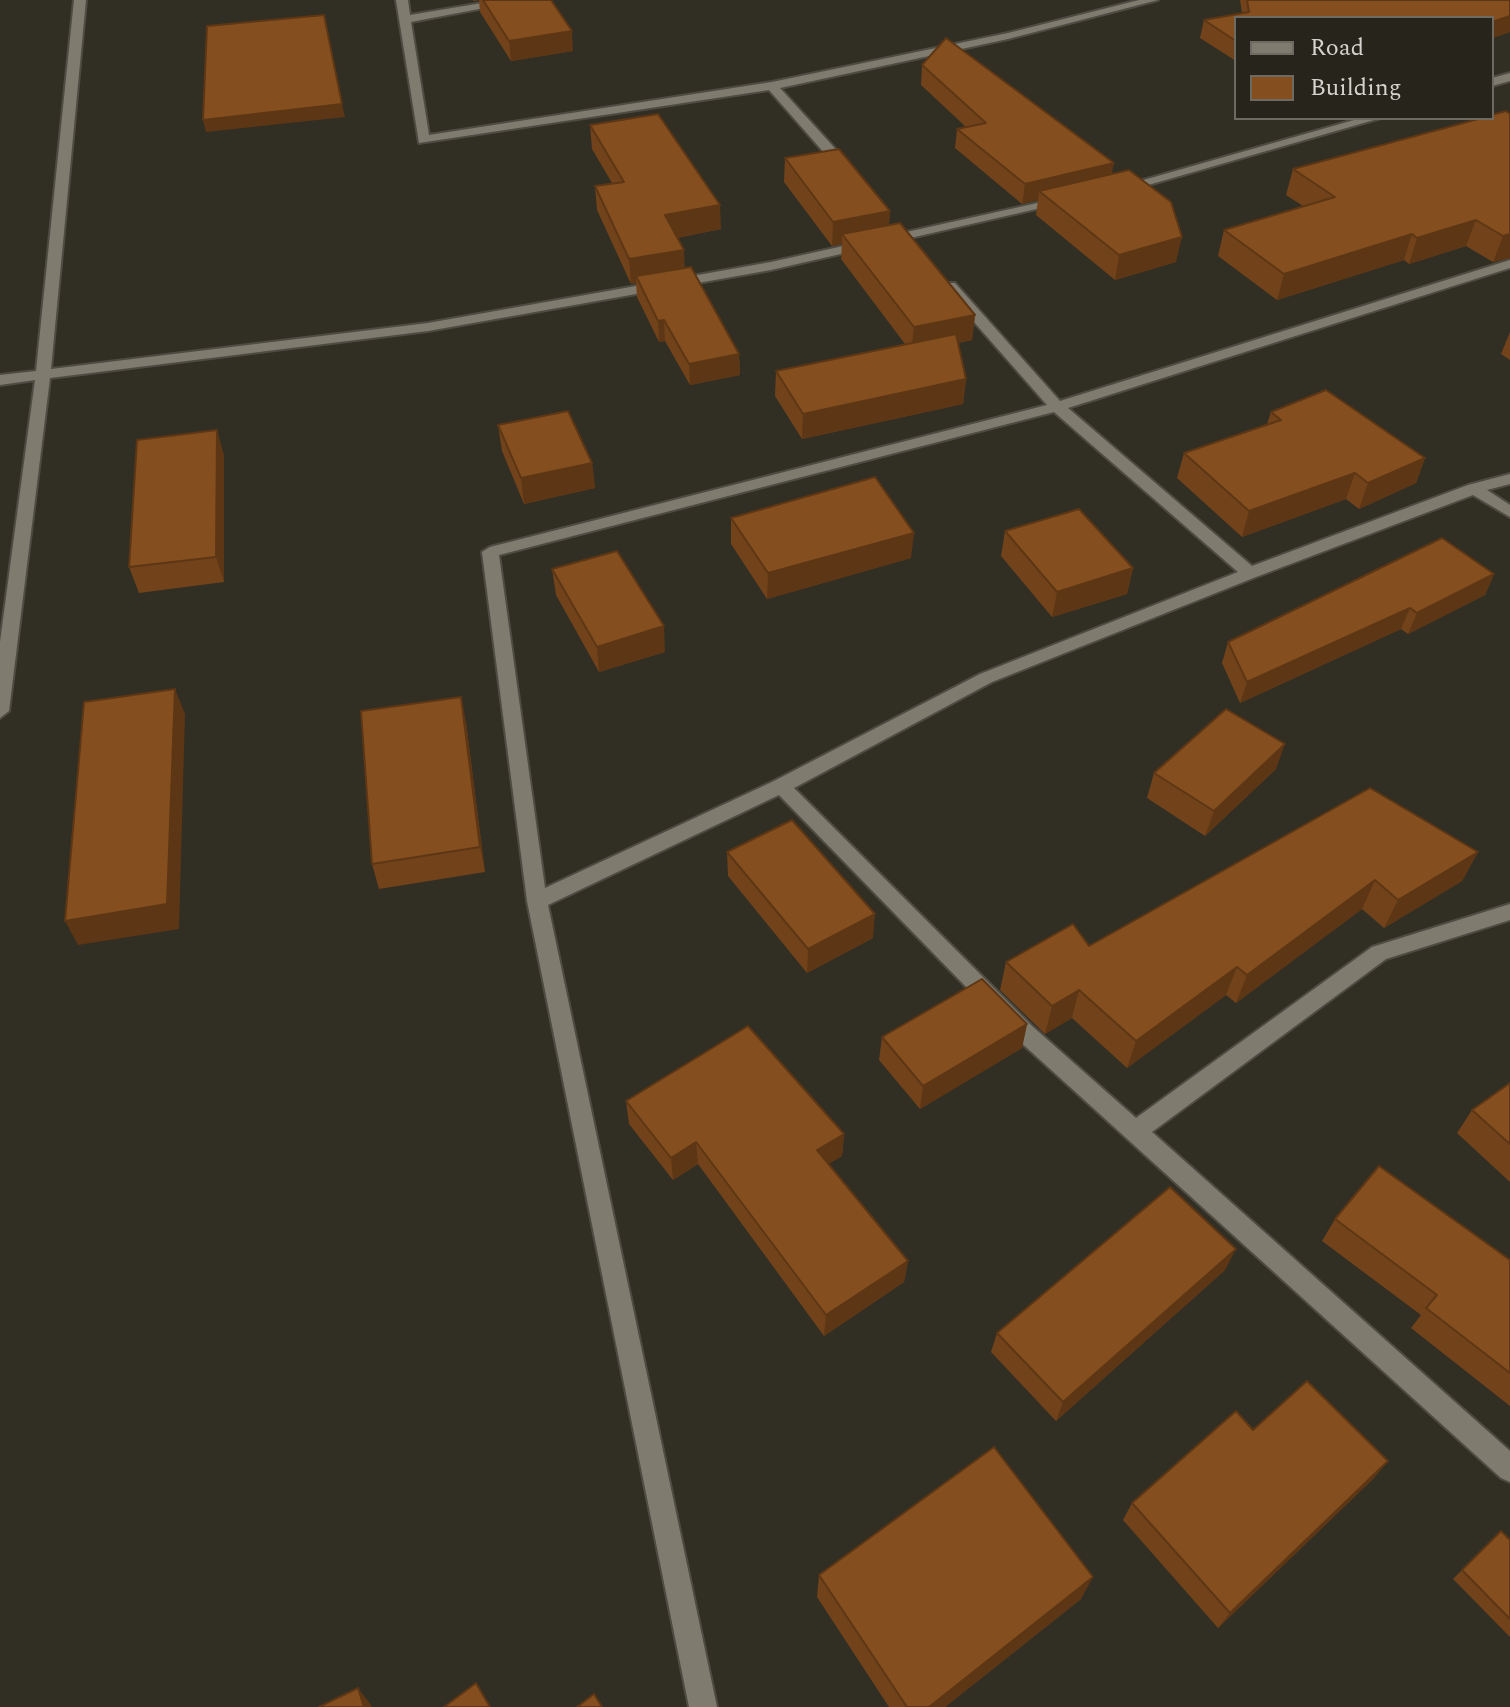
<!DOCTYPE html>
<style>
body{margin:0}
#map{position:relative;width:1510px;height:1707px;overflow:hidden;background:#312e24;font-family:Spectral,serif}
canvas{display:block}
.legend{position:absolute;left:1234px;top:16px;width:260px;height:104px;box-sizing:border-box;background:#27241b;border:2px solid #6d6a62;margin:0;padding:10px 14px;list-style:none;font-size:24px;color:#d5d3cd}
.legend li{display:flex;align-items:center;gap:16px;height:40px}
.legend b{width:40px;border:2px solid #6d6a62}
</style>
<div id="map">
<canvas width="1510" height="1707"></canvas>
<ul class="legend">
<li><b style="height:10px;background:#7f7b6f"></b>Road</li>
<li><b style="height:22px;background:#854e1e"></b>Building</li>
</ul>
</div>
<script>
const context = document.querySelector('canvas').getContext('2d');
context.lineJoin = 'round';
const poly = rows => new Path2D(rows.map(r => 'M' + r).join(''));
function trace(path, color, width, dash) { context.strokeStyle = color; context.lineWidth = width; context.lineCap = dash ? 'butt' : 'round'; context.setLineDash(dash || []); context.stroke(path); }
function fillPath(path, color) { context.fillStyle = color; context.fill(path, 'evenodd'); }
const minor = poly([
 [74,0,86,0,51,369,428,323,771,262,1060,198,1067,202,771,270,428,331,50,378,9,711,0,718,0,642,35,380,0,385,0,375,36,371,74,0],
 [396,0,408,0,410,15,500,0,526,0,411,22,429,135,772,82,1008,33,1139,0,1158,0,1008,39,780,88,851,166,852,169,846,173,841,172,769,90,419,143,396,0],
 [1510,73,1510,81,1492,86,1492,78,1510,73],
 [1361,118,1381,118,1124,192,1112,189,1361,118],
 [1510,260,1510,268,1068,408,1252,566,1468,485,1510,474,1510,484,1487,490,1510,505,1510,517,1473,495,1256,577,992,682,794,788,1032,1026,1136,1118,1372,947,1510,904,1510,920,1386,959,1152,1132,1510,1451,1510,1482,1501,1478,1016,1038,779,795,548,905,717,1707,689,1707,527,901,482,552,490,547,1047,405,945,289,945,283,955,283,1060,401,1510,260],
 [1054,412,1238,572,980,674,774,781,545,888,499,555,1054,412]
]);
trace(minor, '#4e4b43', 4);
fillPath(minor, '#7f7b6f');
fillPath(poly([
 [473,0,551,0,573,51,511,61,480,12,479,0,474,1],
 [1240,0,1510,0,1510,32,1492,38,1492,18,1236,18,1236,61,1200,38,1204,20,1242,13],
 [922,65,1112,174,1176,262,1115,280,1036,215,1038,200,1022,204,955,148,957,129,966,127,921,85],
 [1510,114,1510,258,1493,262,1466,246,1409,264,1404,260,1277,300,1218,256,1224,230,1303,206,1286,195,1293,169],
 [590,125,721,229,677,238,684,268,739,354,740,375,690,385,665,341,659,342,637,297,636,283,631,284,597,210,595,186,612,183,592,149],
 [785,158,890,211,889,225,975,315,972,340,958,343,966,379,963,404,802,439,775,396,776,371,905,344,841,259,842,244,832,246,784,182],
 [1510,332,1510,360,1501,354],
 [1271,412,1425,458,1416,483,1359,509,1346,499,1242,537,1177,478,1184,453,1267,424],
 [498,425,592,463,595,488,524,504,502,451],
 [224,455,224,582,139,593,129,567],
 [731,518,911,558,767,599,731,544],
 [1005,531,1133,568,1127,594,1052,617,1001,556],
 [552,569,665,652,599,672,556,595],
 [1494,574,1485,595,1408,634,1401,629,1240,703,1222,663,1228,642],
 [466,722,485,872,379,889,372,864],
 [1276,769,1205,836,1147,798,1154,773],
 [727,852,873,938,807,973,728,876],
 [1478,852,1462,881,1384,928,1362,909,1236,1003,1226,995,1127,1068,1072,1018,1045,1034,1000,990,1006,962,1089,946],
 [1027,1024,1022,1048,920,1109,879,1060,882,1037],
 [1510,1083,1510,1182,1457,1133,1472,1110],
 [626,1101,844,1134,842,1156,828,1164,908,1261,904,1282,824,1336,698,1164,673,1180,629,1124],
 [1335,1219,1510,1260,1510,1406,1411,1328,1421,1315,1322,1241],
 [1225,1270,1056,1421,991,1352,997,1333],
 [1253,1430,1388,1461,1373,1479,1218,1628,1123,1520,1132,1503],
 [1501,1531,1510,1540,1510,1637,1453,1579],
 [819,1575,1081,1599,945,1707,889,1707,817,1597]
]), '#72431a');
fillPath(poly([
 [1510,16,1510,32,1492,38,1492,22],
 [572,31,573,51,511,61,509,41],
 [342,104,345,117,206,132,203,120],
 [1114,163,1110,183,1039,191,1038,200,1022,204,1025,184],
 [720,205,721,229,666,240,665,215],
 [890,211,888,235,842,234,842,244,832,246,833,222],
 [1476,220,1466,246,1409,264,1417,238],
 [1412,234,1404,260,1277,300,1284,274],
 [1510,234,1510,258,1493,262,1503,236],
 [1182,237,1176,262,1115,280,1119,255],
 [684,250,685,274,636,276,636,283,631,284,629,259],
 [975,315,972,340,911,352,914,327],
 [664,320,665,341,659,342,658,321],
 [739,354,740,375,690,385,689,364],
 [966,379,963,404,802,439,803,414],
 [217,430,224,455,224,582,216,557],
 [1425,458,1416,483,1359,509,1368,483],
 [592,463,595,488,524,504,521,478],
 [1355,473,1346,499,1242,537,1249,511],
 [914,533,911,558,767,599,768,573],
 [1133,568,1127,594,1052,617,1057,592],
 [1494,574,1485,595,1408,634,1417,613],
 [1410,608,1401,629,1240,703,1247,682],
 [664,626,665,652,599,672,597,647],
 [175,689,185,714,179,929,78,945,65,921],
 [461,697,466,722,485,872,480,847],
 [1285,744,1276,769,1205,836,1214,811],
 [1478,852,1462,881,1384,928,1398,900],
 [1375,880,1362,909,1236,1003,1247,975],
 [875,914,873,938,807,973,808,949],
 [1237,967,1226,995,1127,1068,1136,1041],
 [1079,990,1072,1018,1045,1034,1052,1006],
 [1027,1024,1022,1048,920,1109,923,1086],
 [844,1134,842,1156,815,1172,817,1150],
 [696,1142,698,1164,673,1180,671,1158],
 [1236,1249,1225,1270,1056,1421,1063,1402],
 [908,1261,904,1282,824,1336,826,1315],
 [1388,1461,1373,1479,1218,1628,1230,1613],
 [1093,1577,1081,1599,945,1707,929,1707],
 [358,1688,371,1705,372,1707,364,1707]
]), '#5d3715');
const building = poly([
 [483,0,551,0,572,31,509,41,483,0],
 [1247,0,1510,0,1510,16,1492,22,1492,18,1236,18,1236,41,1204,20,1249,12,1247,0],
 [324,15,342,104,203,120,207,26,324,15],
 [946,38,1114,163,1025,184,957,129,986,123,922,65,946,38],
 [1506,111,1510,114,1510,234,1503,236,1476,220,1417,238,1412,234,1284,274,1224,230,1335,197,1293,169,1482,118,1492,118,1492,115,1506,111],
 [658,114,720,205,665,215,684,250,629,259,595,186,624,182,590,125,658,114],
 [839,149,890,211,833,222,785,158,839,149],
 [1129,170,1171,202,1182,237,1119,255,1039,191,1129,170],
 [900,223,975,315,914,327,842,234,900,223],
 [691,267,739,354,689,364,664,320,658,321,636,276,691,267],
 [956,334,966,379,803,414,776,371,956,334],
 [1326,390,1425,458,1368,483,1355,473,1249,511,1184,453,1281,420,1271,412,1326,390],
 [568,411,592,463,521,478,498,425,568,411],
 [217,430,216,557,129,567,137,440,217,430],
 [875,477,914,533,768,573,731,518,875,477],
 [1079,509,1133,568,1057,592,1005,531,1079,509],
 [1442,538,1494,574,1417,613,1410,608,1247,682,1228,642,1442,538],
 [617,551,664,626,597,647,552,569,617,551],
 [175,689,167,904,65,921,84,702,175,689],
 [461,697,480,847,372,864,361,711,461,697],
 [1226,709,1285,744,1214,811,1154,773,1226,709],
 [1370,788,1478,852,1398,900,1375,880,1247,975,1237,967,1136,1041,1079,990,1052,1006,1006,962,1073,924,1089,946,1370,788],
 [792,820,875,914,808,949,727,852,792,820],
 [982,979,1027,1024,923,1086,882,1037,982,979],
 [748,1026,844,1134,817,1150,908,1261,826,1315,696,1142,671,1158,626,1101,748,1026],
 [1510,1083,1510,1144,1472,1110,1510,1083],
 [1379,1166,1510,1260,1510,1373,1426,1308,1437,1295,1335,1219,1379,1166],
 [1170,1187,1236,1249,1063,1402,997,1333,1170,1187],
 [1307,1381,1388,1461,1230,1613,1132,1503,1236,1411,1253,1430,1307,1381],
 [994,1447,1093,1577,929,1707,907,1707,819,1575,994,1447],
 [1501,1531,1510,1540,1510,1619,1462,1570,1501,1531],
 [476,1683,490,1707,444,1707,476,1683],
 [358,1688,364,1707,319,1707,358,1688],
 [594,1694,602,1707,577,1707,594,1694]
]);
fillPath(building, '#854e1e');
trace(building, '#5d3715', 2);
</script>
